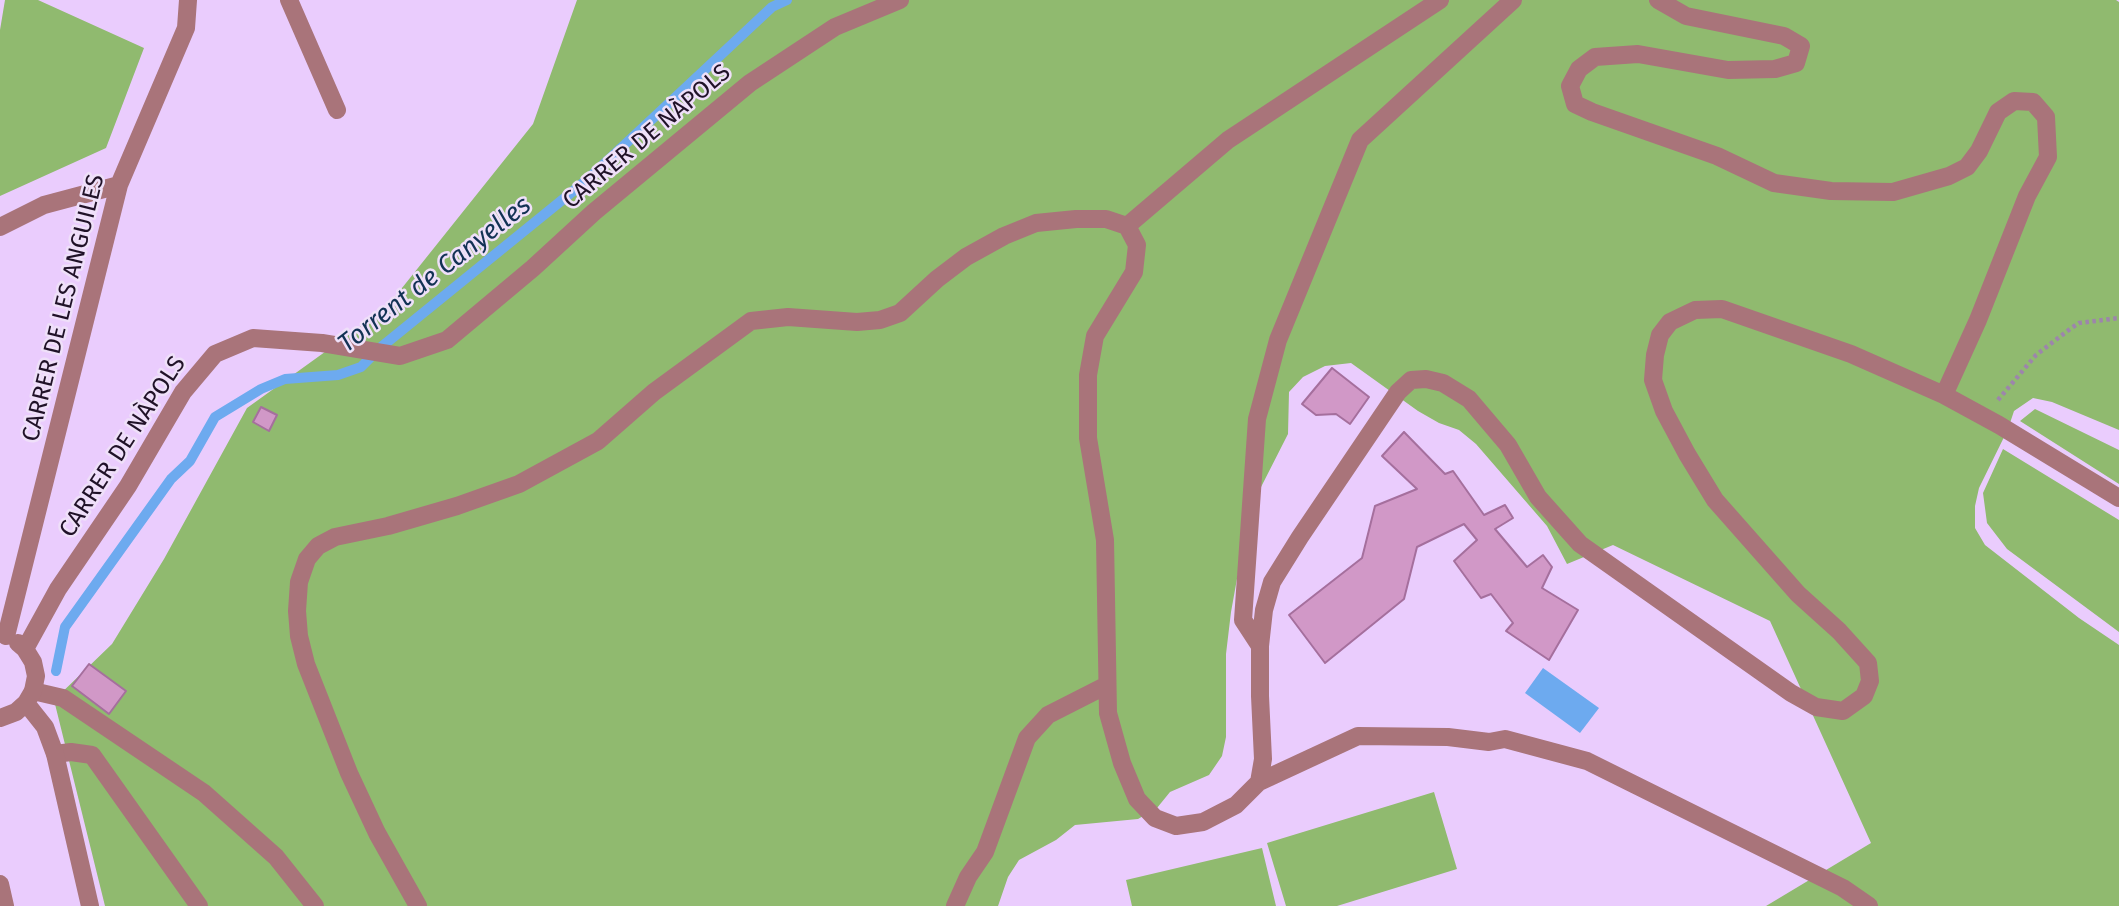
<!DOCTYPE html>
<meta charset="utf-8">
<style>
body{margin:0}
canvas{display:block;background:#eaccfd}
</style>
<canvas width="2119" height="906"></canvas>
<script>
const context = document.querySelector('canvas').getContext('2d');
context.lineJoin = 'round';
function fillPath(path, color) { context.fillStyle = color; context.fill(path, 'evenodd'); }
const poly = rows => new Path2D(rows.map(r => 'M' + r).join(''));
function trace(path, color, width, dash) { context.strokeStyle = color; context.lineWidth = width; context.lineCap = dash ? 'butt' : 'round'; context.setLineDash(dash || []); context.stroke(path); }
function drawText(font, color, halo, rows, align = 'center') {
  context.font = font + ' "Fira Sans",sans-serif'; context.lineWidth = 5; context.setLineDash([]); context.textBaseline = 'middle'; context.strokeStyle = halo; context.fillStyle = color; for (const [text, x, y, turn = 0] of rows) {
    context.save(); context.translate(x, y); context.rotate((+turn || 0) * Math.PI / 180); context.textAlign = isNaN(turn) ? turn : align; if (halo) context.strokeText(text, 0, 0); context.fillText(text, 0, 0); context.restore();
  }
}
fillPath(poly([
 [5,0,38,0,144,48,106,148,0,196,0,30],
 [577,0,2116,0,2119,2,2119,430,2052,402,2033,398,2014,411,2008,429,1979,488,1975,506,1975,528,1985,545,2079,618,2119,645,2119,906,1766,906,1871,843,1770,621,1613,545,1567,564,1547,526,1476,444,1459,430,1439,423,1418,411,1351,363,1325,366,1303,377,1289,392,1288,434,1259,491,1242,551,1231,612,1226,654,1226,737,1222,756,1209,775,1170,792,1157,808,1138,819,1075,825,1056,840,1019,860,1008,877,998,906,105,906,54,700,112,644,164,559,247,408,386,308,533,124],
 [2035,409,2119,450,2119,484,2020,421],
 [2003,449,2119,520,2119,632,2007,549,1987,523,1983,493],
 [1434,792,1457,869,1337,906,1286,906,1267,843],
 [1262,848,1276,906,1132,906,1126,880]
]), '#90ba6f');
fillPath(poly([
 [1543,668,1599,708,1580,733,1525,693]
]), '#6daaef');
trace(poly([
 [56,671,65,627,171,479,190,461,215,417,261,389,285,379,338,375,361,367,380,348,588,179,772,7,787,0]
]), '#6daaef', 10);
const building = poly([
 [1332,368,1369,397,1350,424,1336,414,1316,415,1302,404,1332,368],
 [261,407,277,415,269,431,253,422,261,407],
 [1404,432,1445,474,1453,471,1484,515,1505,505,1513,518,1495,529,1527,567,1543,555,1552,567,1542,588,1578,610,1549,660,1506,631,1513,623,1491,594,1481,598,1454,561,1477,540,1464,524,1417,547,1404,599,1325,663,1289,615,1362,558,1375,506,1417,489,1382,456,1404,432],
 [89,664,126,691,109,714,72,686,89,664]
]);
fillPath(building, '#d198c7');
trace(building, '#a56f9d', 2);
trace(poly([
 [1998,400,2036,355,2070,329,2079,323,2119,318]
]), '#9d85ac', 4.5, [3.5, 3.5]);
trace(poly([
 [1658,0,1686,16,1784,36,1801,46,1796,63,1775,69,1728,70,1638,54,1595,57,1579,69,1570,86,1575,104,1592,112,1717,156,1774,183,1831,191,1893,192,1949,176,1967,167,1979,151,1998,112,2014,101,2033,102,2046,117,2048,157,2027,196,1978,320,1944,395],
 [1127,226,1228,140,1440,0],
 [1260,646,1243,620,1257,419,1278,340,1360,140,1513,0],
 [33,691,63,698,204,793,276,857,315,906],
 [55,754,71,752,92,755,199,906],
 [1259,782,1358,736,1448,737,1489,742,1505,739,1587,761,1843,888,1869,906],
 [418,906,377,833,349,773,306,664,299,636,297,611,299,582,307,559,318,546,335,537,388,526,457,506,519,484,598,441,654,392,751,321,788,317,857,322,880,320,900,313,937,279,966,257,1004,236,1036,223,1076,219,1106,219,1127,226,1137,245,1134,272,1095,336,1088,375,1088,438,1105,540,1108,713,1122,763,1137,799,1155,818,1176,826,1203,822,1236,805,1259,782,1263,759,1260,696,1260,646,1264,610,1272,582,1300,537,1398,392,1411,380,1426,379,1443,383,1469,399,1508,445,1538,497,1580,544,1791,693,1816,707,1843,711,1864,696,1870,681,1868,663,1839,631,1798,594,1715,500,1687,454,1664,411,1653,380,1655,355,1660,335,1670,322,1695,310,1722,309,1851,354,1944,395,1999,425,2119,498],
 [955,906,968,877,985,852,1027,738,1048,715,1107,685]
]), '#a9747a', 18);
trace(poly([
 [289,0,337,110],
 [0,227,44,205,119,185],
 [6,636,119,185,186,28,188,0],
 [25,649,58,589,128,486,183,392,215,354,253,338,322,343,400,356,447,340,533,268,594,212,750,83,835,27,900,0],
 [26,703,45,727,55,754,90,906],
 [0,718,16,712,26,703,33,691,36,676,33,662,25,649,18,643],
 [0,884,5,906]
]), '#a9747a', 18);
drawText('24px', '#201228', '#efe0f9', [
 ["CARRER DE NÀPOLS",647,137,-40],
 ["CARRER DE LES ANGUILES",64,308,-76],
 ["CARRER DE NÀPOLS",123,447,-57]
]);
drawText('italic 26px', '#123254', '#efe0f9', [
 ["Torrent de Canyelles",435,275,-38]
]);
</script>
